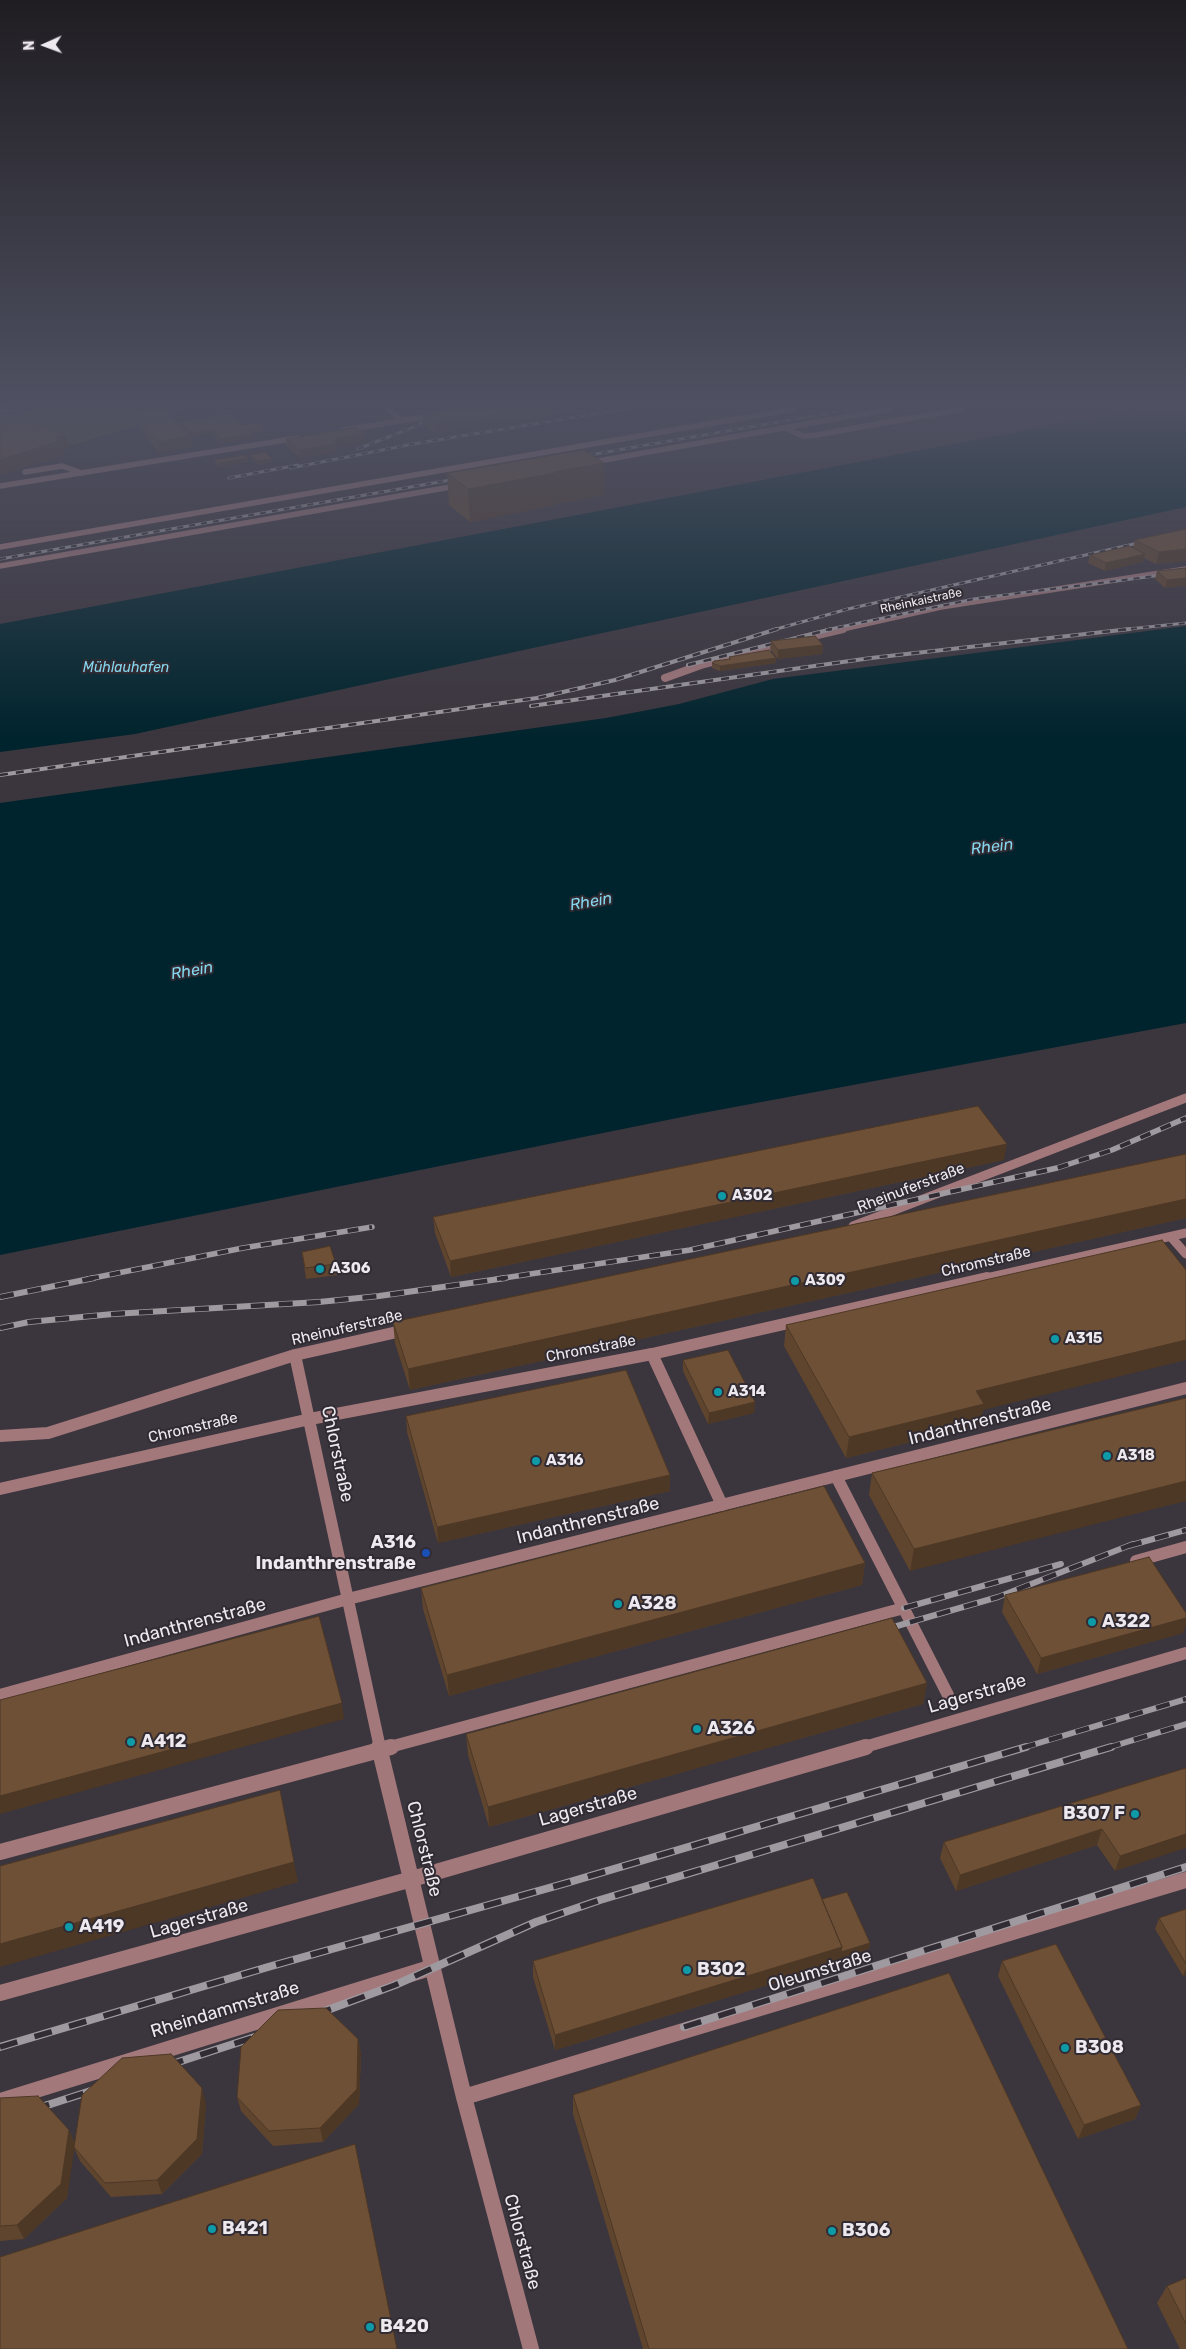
<!DOCTYPE html>
<meta charset="utf-8">
<style>
body{margin:0}
#map{position:relative;width:1186px;height:2349px;overflow:hidden;background:#3b353d;font-family:Rubik,sans-serif}
canvas{display:block}
.north{position:absolute;left:20px;top:20px;width:50px;height:50px;-webkit-text-stroke:4px #312b33;paint-order:stroke;rotate:268deg;font-size:14px;font-weight:700;line-height:20px;text-align:center;color:#ede9ee}
.north::after{content:'';display:block;margin:auto;width:18px;height:22px;background:#ede9ee;clip-path:polygon(50% 0,100% 100%,50% 72%,0 100%)}
</style>
<div id="map">
<canvas width="1186" height="2349"></canvas>
<div class="north">N</div>
</div>
<script>
const context = document.querySelector('canvas').getContext('2d');
context.lineJoin = 'round';
function fillPath(path, color) { context.fillStyle = color; context.fill(path, 'evenodd'); }
const poly = rows => new Path2D(rows.map(r => 'M' + r).join(''));
function trace(path, color, width, dash) { context.strokeStyle = color; context.lineWidth = width; context.lineCap = dash ? 'butt' : 'round'; context.setLineDash(dash || []); context.stroke(path); }
function drawText(font, color, halo, rows, align = 'center') {
  context.font = font + ' Rubik,sans-serif'; context.lineWidth = 4; context.setLineDash([]); context.textBaseline = 'middle'; context.strokeStyle = halo; context.fillStyle = color; for (const [text, x, y, turn = 0] of rows) {
    context.save(); context.translate(x, y); context.rotate((+turn || 0) * Math.PI / 180); context.textAlign = isNaN(turn) ? turn : align; if (halo) context.strokeText(text, 0, 0); context.fillText(text, 0, 0); context.restore();
  }
}
fillPath(poly([
 [36,409,137,409,162,417,74,445,2,419]
]), '#525536');
fillPath(poly([
 [1139,409,1186,409,1186,507,135,734,0,752,0,624],
 [1186,626,1186,1023,697,1114,0,1255,0,803,606,718,679,704,773,679]
]), '#00242d');
trace(poly([
 [785,428,803,436,816,435,962,409],
 [25,472,62,466,82,473],
 [0,547,794,409],
 [838,630,941,607,1186,569]
]), '#a2787b', 5.5);
trace(poly([
 [800,639,843,629],
 [665,678,701,665,784,643]
]), '#a2787b', 8);
trace(poly([
 [652,1354,722,1505],
 [836,1476,948,1695],
 [1136,1561,1186,1547]
]), '#a2787b', 12);
trace(poly([
 [389,409,402,421],
 [0,410,5,409],
 [344,430,436,415],
 [587,463,890,409],
 [0,486,298,438],
 [0,566,462,485]
]), '#a2787b', 5.5);
trace(poly([
 [853,1226,1186,1098],
 [1171,1237,1186,1254],
 [982,1279,1186,1233]
]), '#a2787b', 9);
trace(poly([
 [295,1355,380,1748],
 [0,1436,48,1433,295,1355,406,1330],
 [0,1489,310,1419,652,1354,987,1278],
 [0,1695,348,1599,1186,1388],
 [386,1748,904,1608],
 [861,1748,1186,1653]
]), '#a2787b', 12);
trace(poly([
 [379,1747,464,2097,531,2349],
 [0,1852,391,1747],
 [0,1993,412,1879,866,1747],
 [464,2097,1186,1880],
 [0,2101,433,1967]
]), '#a2787b', 16);
const railFar4 = poly([
 [358,449,416,426,446,409],
 [578,457,853,409],
 [291,468,413,444,625,409],
 [229,478,298,465],
 [0,559,462,478],
 [773,630,848,609,1147,541],
 [826,630,974,599,1186,572],
 [1119,630,1186,623]
]);
const railFar3 = poly([
 [688,665,832,629],
 [531,706,871,658,1130,629],
 [0,775,537,698,615,680,777,629]
]);
const railFar2 = poly([
 [88,1279,243,1248,372,1227],
 [497,1279,690,1250,1057,1168,1112,1150,1186,1118]
]);
const railFar1 = poly([
 [0,1297,94,1278],
 [0,1328,29,1322,113,1314,319,1302,379,1296,506,1278],
 [1128,1546,1186,1530],
 [904,1608,1061,1564],
 [883,1630,998,1597,1133,1544],
 [1022,1748,1186,1699],
 [1107,1748,1186,1724]
]);
const rail = poly([
 [314,2015,395,1985,536,1922,600,1900,1111,1747],
 [684,2027,1186,1867],
 [0,2047,268,1967,563,1884,1026,1747],
 [166,2066,261,2035],
 [32,2110,97,2089]
]);
trace(railFar4, '#9f9aa0', 3);
trace(railFar3, '#9f9aa0', 4);
trace(railFar2, '#9f9aa0', 5.5);
trace(railFar1, '#9f9aa0', 6);
trace(rail, '#9f9aa0', 8);
trace(railFar4, '#312b33', 2, [6]);
trace(railFar3, '#312b33', 2.5, [8]);
trace(railFar2, '#312b33', 4, [11]);
trace(railFar1, '#312b33', 4.5, [14]);
trace(rail, '#312b33', 5.5, [18]);
fillPath(poly([
 [149,409,184,409,168,414,193,447,160,453,145,436,144,431,138,424,136,414,151,409],
 [450,409,575,409,575,411,435,434,423,425,422,414,450,410],
 [181,422,244,426,262,425,262,429,260,432,251,432,254,438,222,443,212,433,193,436,181,425],
 [364,434,365,442,337,446,337,448,336,448,336,452,300,458,286,446,286,439],
 [250,455,272,462,258,465,251,458],
 [248,458,248,462,219,467,215,464,215,460],
 [447,473,604,495,556,504,556,505,470,522,449,505],
 [1186,529,1186,561,1156,564,1144,558,1143,562,1105,571,1088,563,1090,555,1133,548,1135,540],
 [1186,568,1165,588,1155,579,1157,571],
 [771,641,823,645,822,654,778,659,770,649],
 [729,657,776,658,776,663,720,671,712,668,712,663,729,659],
 [1186,1154,1186,1218,410,1390,395,1343,393,1322],
 [1004,1160,451,1277,435,1233,433,1217],
 [302,1252,336,1264,338,1275,306,1279],
 [786,1325,983,1410,980,1425,846,1458,784,1346],
 [683,1360,755,1402,754,1413,708,1424,683,1371],
 [1186,1398,910,1571,869,1495,872,1473],
 [406,1416,670,1475,670,1491,438,1543,407,1432],
 [865,1563,862,1585,449,1696,423,1609,421,1588],
 [1005,1595,1183,1633,1037,1674,1002,1612],
 [927,1683,923,1704,489,1827,468,1755,466,1734],
 [1186,1768,1115,1871,1097,1845,956,1891,940,1858,944,1842],
 [822,1899,870,1943,869,1949,840,1958,840,1963,555,2050,533,1977,533,1961],
 [1186,1909,1186,1975,1183,1976,1155,1929,1159,1918],
 [1002,1961,1141,2105,1135,2119,1078,2139,998,1976],
 [358,2039,361,2054,359,2104,323,2142,273,2146,241,2111,237,2097],
 [573,2095,1128,2349,643,2349,573,2114],
 [0,2098,69,2130,75,2144,206,2103,202,2154,162,2194,111,2197,80,2161,74,2148,67,2198,24,2239,0,2241],
 [1186,2278,1186,2349,1180,2349,1157,2303,1167,2286]
]), '#5f452e');
fillPath(poly([
 [165,409,184,409,166,414],
 [525,409,575,409,575,411,435,434,435,424],
 [211,430,212,433,193,436,192,433],
 [253,434,254,438,222,443,222,439],
 [364,434,365,442,337,446,337,448,336,448,336,452,300,458,299,450,335,439],
 [66,435,69,449,64,450,65,455,0,475,0,460,56,438],
 [191,436,193,447,160,453,159,442],
 [248,458,248,462,219,467,218,463],
 [272,459,272,462,258,465,257,461],
 [604,463,604,495,556,504,556,505,470,522,468,489],
 [1186,549,1186,561,1156,564,1159,552],
 [1145,554,1143,562,1105,571,1106,563],
 [1186,578,1186,586,1165,588,1167,580],
 [823,645,822,654,778,659,778,650],
 [776,658,776,663,720,671,720,666],
 [1007,1144,1004,1160,451,1277,450,1261],
 [1186,1199,1186,1218,410,1390,408,1369],
 [1186,1340,1186,1360,983,1410,980,1425,846,1458,849,1437,976,1391],
 [755,1402,754,1413,708,1424,709,1413],
 [670,1475,670,1491,438,1543,437,1527],
 [1186,1481,1186,1501,910,1571,914,1549],
 [865,1563,862,1585,449,1696,447,1675],
 [1186,1618,1186,1625,1183,1633,1037,1674,1041,1658],
 [927,1683,923,1704,489,1827,488,1807],
 [342,1703,344,1719,0,1814,0,1796],
 [1102,1829,1097,1845,956,1891,960,1875],
 [1186,1834,1186,1848,1115,1871,1120,1856],
 [294,1862,298,1882,0,1967,0,1944],
 [870,1943,869,1949,840,1958,840,1963,555,2050,555,2035,842,1947],
 [1186,1968,1186,1975,1183,1976],
 [358,2039,361,2054,359,2104,323,2142,320,2128],
 [202,2088,206,2103,202,2154,162,2194,157,2180],
 [1141,2105,1135,2119,1078,2139,1084,2125],
 [69,2130,75,2144,67,2198,24,2239,17,2225]
]), '#4d3826');
const building = poly([
 [152,409,163,409,191,436,159,442,143,425,147,425,136,414,152,409],
 [451,409,525,409,435,424,422,414,452,410,451,409],
 [4,412,66,435,56,438,62,440,0,460,0,413,4,412],
 [230,414,244,426,253,423,262,425,260,428,246,428,253,434,222,439,211,430,192,433,181,422,230,414],
 [356,427,364,434,335,439,336,441,332,441,336,444,299,450,286,439,356,427],
 [584,450,604,463,554,472,555,473,468,489,447,473,584,450],
 [265,452,272,459,257,461,250,455,265,452],
 [244,455,248,458,218,463,215,460,244,455],
 [1186,529,1186,549,1159,552,1135,540,1186,529],
 [1129,546,1145,554,1106,563,1090,555,1129,546],
 [1186,568,1186,578,1167,580,1157,571,1186,568],
 [815,636,823,645,778,650,771,641,815,636],
 [769,650,776,658,720,666,712,663,714,661,731,659,729,657,769,650],
 [978,1106,1007,1144,450,1261,433,1217,978,1106],
 [1186,1154,1186,1199,408,1369,393,1322,1186,1154],
 [1162,1240,1186,1270,1186,1340,976,1391,984,1404,849,1437,786,1325,1162,1240],
 [330,1246,336,1264,305,1268,302,1252,330,1246],
 [728,1350,755,1402,709,1413,683,1360,728,1350],
 [626,1370,670,1475,437,1527,406,1416,626,1370],
 [1186,1398,1186,1481,914,1549,872,1473,1186,1398],
 [824,1486,865,1563,447,1675,421,1588,824,1486],
 [1149,1557,1186,1613,1186,1618,1041,1658,1005,1595,1149,1557],
 [319,1616,342,1703,0,1796,0,1700,319,1616],
 [892,1618,927,1683,488,1807,466,1734,892,1618],
 [1186,1768,1186,1834,1120,1856,1102,1829,960,1875,944,1842,1186,1768],
 [280,1790,294,1862,0,1944,0,1866,280,1790],
 [813,1878,842,1947,555,2035,533,1961,813,1878],
 [847,1892,870,1943,841,1952,842,1947,822,1899,847,1892],
 [1186,1909,1186,1964,1159,1918,1186,1909],
 [1056,1944,1141,2105,1084,2125,1002,1961,1056,1944],
 [949,1973,1128,2349,649,2349,573,2095,949,1973],
 [326,2008,358,2039,357,2089,320,2128,269,2131,237,2097,241,2047,278,2010,326,2008],
 [171,2054,202,2088,197,2139,157,2180,105,2183,74,2147,82,2095,122,2058,171,2054],
 [38,2096,69,2130,61,2184,17,2225,0,2226,0,2098,38,2096],
 [355,2144,397,2349,0,2349,0,2257,355,2144],
 [1186,2278,1186,2324,1167,2286,1186,2278]
]);
fillPath(building, '#6e5036');
trace(building, '#4d3826', 1);
const sky = context.createLinearGradient(0, 0, 0, 738);
sky.addColorStop(0, '#201d22');
sky.addColorStop(0.55, '#4f5162');
sky.addColorStop(1, '#4f516200');
context.fillStyle = sky;
context.fillRect(0, 0, 1186, 738);
for (const [x, y, r, color] of [
 [722,1196,5,"#0f9aa8"],
 [320,1269,5,"#0f9aa8"],
 [795,1281,5,"#0f9aa8"],
 [1055,1339,5,"#0f9aa8"],
 [718,1392,5,"#0f9aa8"],
 [1107,1456,5,"#0f9aa8"],
 [536,1461,5,"#0f9aa8"],
 [426,1553,5,"#1a4fb4"],
 [618,1604,5,"#0f9aa8"],
 [1092,1622,5,"#0f9aa8"],
 [697,1729,5,"#0f9aa8"],
 [131,1742,5,"#0f9aa8"],
 [1135,1814,5,"#0f9aa8"],
 [69,1927,5,"#0f9aa8"],
 [687,1970,5,"#0f9aa8"],
 [1065,2048,5,"#0f9aa8"],
 [212,2229,5,"#0f9aa8"],
 [832,2231,5,"#0f9aa8"],
 [370,2327,5,"#0f9aa8"]
]) { const dot = new Path2D(); dot.arc(x, y, r, 0, 2 * Math.PI); context.fillStyle = color; context.fill(dot); trace(dot, '#312b33', 2); }
drawText('12px', '#ede9ee', '#312b33', [
 ["Rheinkaistraße",921,601,-12]
]);
drawText('italic 14px', '#85d7ee', '#312b33', [
 ["Mühlauhafen",126,668]
]);
drawText('15px', '#ede9ee', '#312b33', [
 ["Rheinuferstraße",911,1188,-21],
 ["Chromstraße",986,1262,-13],
 ["Rheinuferstraße",347,1328,-13],
 ["Chromstraße",591,1349,-11],
 ["Chromstraße",193,1428,-13]
]);
drawText('bold 15px', '#ede9ee', '#312b33', [
 ["A302",732,1196],
 ["A306",330,1269],
 ["A309",805,1281],
 ["A315",1065,1339],
 ["A314",728,1392],
 ["A318",1117,1456],
 ["A316",546,1461]
], 'left');
drawText('italic 16px', '#85d7ee', '#312b33', [
 ["Rhein",992,847,-7],
 ["Rhein",591,902,-10],
 ["Rhein",192,971,-10]
]);
drawText('18px', '#ede9ee', '#312b33', [
 ["Indanthrenstraße",980,1422,-14],
 ["Chlorstraße",337,1454,78],
 ["Indanthrenstraße",588,1521,-14],
 ["Indanthrenstraße",195,1623,-15],
 ["Lagerstraße",977,1694,-16],
 ["Lagerstraße",588,1807,-16],
 ["Chlorstraße",424,1849,76],
 ["Lagerstraße",199,1919,-16],
 ["Oleumstraße",820,1971,-17],
 ["Rheindammstraße",225,2010,-17],
 ["Chlorstraße",522,2242,75]
]);
drawText('bold 18px', '#ede9ee', '#312b33', [
 ["A316",416,1543,"right"],
 ["Indanthrenstraße",416,1564,"right"],
 ["A328",628,1604],
 ["A322",1102,1622],
 ["A326",707,1729],
 ["A412",141,1742],
 ["B307 F",1125,1814,"right"],
 ["A419",79,1927],
 ["B302",697,1970],
 ["B308",1075,2048],
 ["B421",222,2229],
 ["B306",842,2231],
 ["B420",380,2327]
], 'left');
</script>
